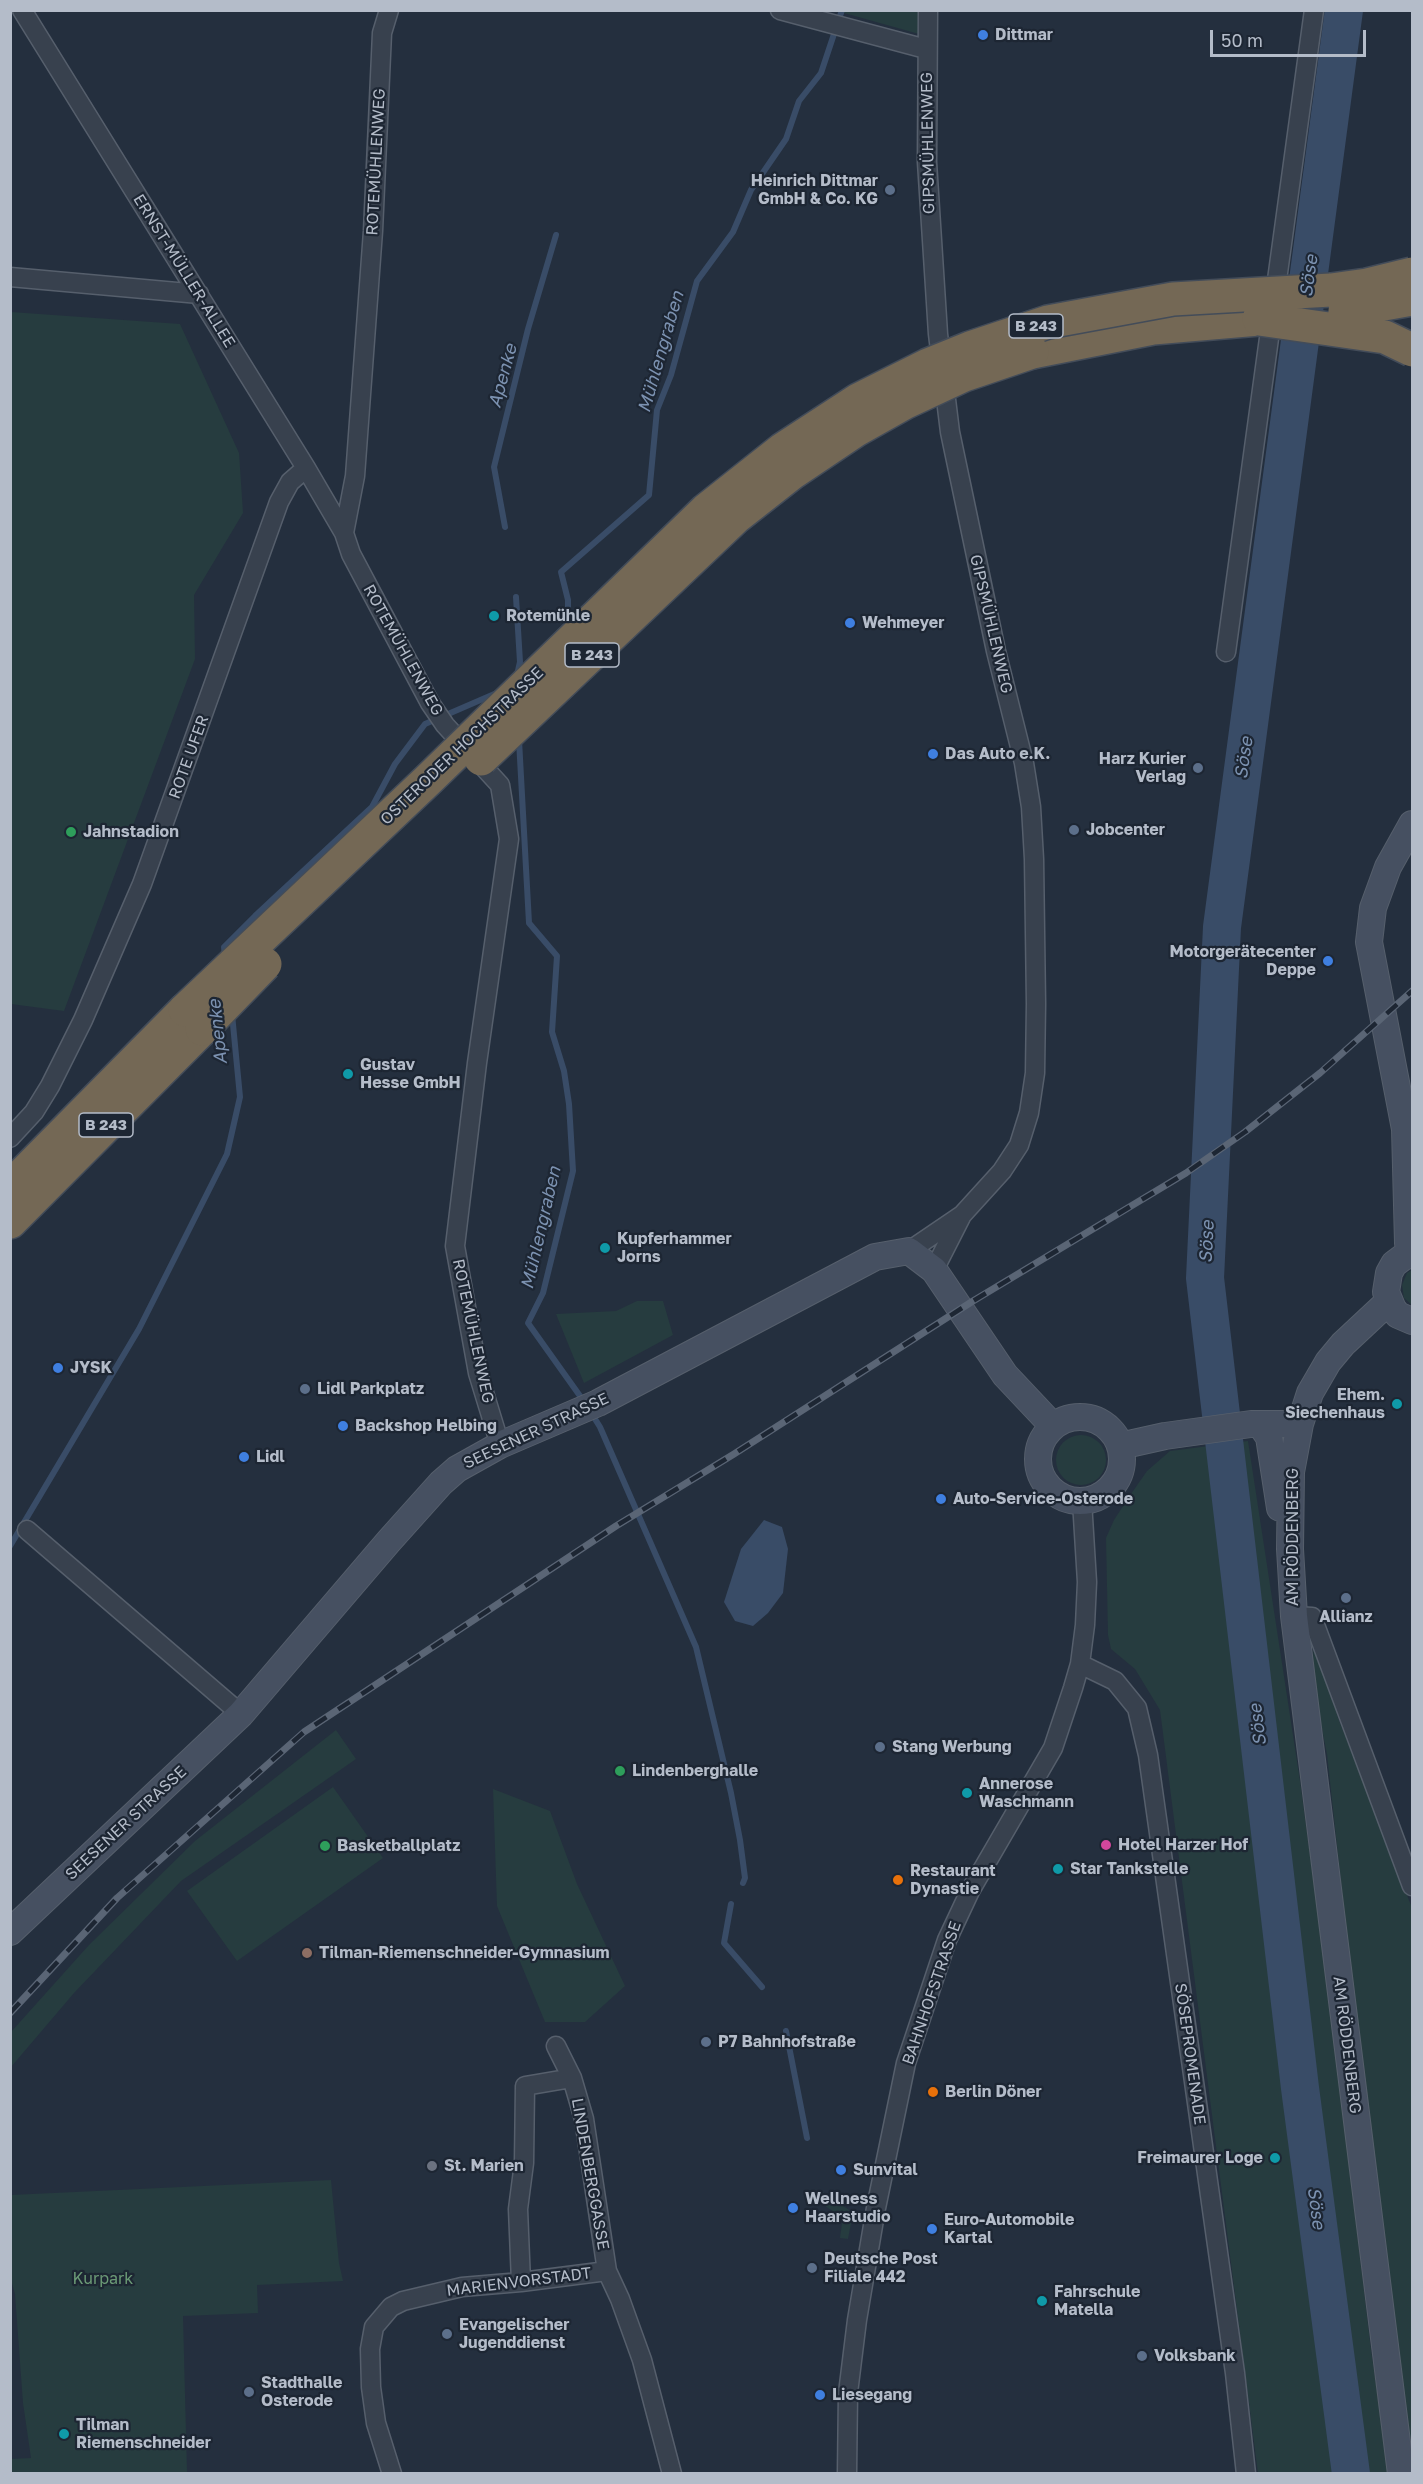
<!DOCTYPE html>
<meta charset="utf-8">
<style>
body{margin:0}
#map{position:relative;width:1423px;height:2484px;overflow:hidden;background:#242f3e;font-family:"Golos Text",sans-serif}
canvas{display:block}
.frame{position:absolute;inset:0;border:12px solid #b4bcc9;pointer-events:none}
.scale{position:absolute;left:1210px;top:30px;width:156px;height:27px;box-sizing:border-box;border:3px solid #b4bcc9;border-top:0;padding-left:8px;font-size:18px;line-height:21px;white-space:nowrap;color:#b4bcc9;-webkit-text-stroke:4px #1d2633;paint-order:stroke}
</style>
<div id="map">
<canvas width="1423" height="2484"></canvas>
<div class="frame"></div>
<div class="scale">50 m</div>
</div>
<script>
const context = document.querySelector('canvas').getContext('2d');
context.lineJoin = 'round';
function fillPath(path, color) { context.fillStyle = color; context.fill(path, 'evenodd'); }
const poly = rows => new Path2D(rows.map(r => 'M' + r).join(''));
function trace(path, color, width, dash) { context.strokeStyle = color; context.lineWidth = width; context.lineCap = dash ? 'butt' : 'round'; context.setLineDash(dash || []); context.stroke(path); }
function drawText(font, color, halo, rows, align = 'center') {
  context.font = font + ' "Golos Text",sans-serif'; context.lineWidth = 4.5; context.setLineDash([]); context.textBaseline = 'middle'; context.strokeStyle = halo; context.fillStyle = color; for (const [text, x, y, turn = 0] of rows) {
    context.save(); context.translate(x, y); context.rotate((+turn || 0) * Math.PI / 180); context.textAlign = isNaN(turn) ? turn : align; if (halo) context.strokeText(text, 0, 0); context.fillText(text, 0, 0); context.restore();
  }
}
fillPath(poly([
 [837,11,918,11,919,34],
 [11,312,180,324,239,453,243,513,194,595,195,659,64,1011,11,1004],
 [1412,1270,1412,1305,1404,1298,1402,1285,1407,1273],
 [637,1301,663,1301,673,1335,584,1383,556,1314,616,1311],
 '1056 1460a25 25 0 1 1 50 0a25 25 0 1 1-50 0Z',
 [1248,1441,1300,1781,1329,1995,1371,2350,1389,2473,1258,2473,1160,1710,1135,1669,1111,1649,1108,1635,1106,1538,1114,1520,1131,1494,1147,1471,1170,1451],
 [1314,1637,1331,1681,1337,1715,1412,1908,1412,2473,1393,2359,1327,1754,1319,1714,1313,1663],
 [336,1730,356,1759,181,1881,74,1993,11,2067,11,2032,89,1945,195,1841],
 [333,1787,383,1858,237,1961,187,1891],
 [493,1789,550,1811,577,1884,625,1986,585,2022,545,2022,497,1906],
 [331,2180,339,2263,343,2281,257,2285,258,2313,183,2316,187,2473,11,2473,11,2459,31,2458,23,2403,15,2294,11,2280,11,2195],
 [823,2192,849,2210,852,2218,848,2239,840,2238,842,2223,839,2215,825,2206]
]), '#263c3f');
fillPath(poly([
 [764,1520,782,1527,788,1549,783,1593,768,1613,753,1626,735,1621,724,1602,741,1549]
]), '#394c67');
trace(poly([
 [505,527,494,467,528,329,556,235],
 [516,597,520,662,517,675],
 [568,628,568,600,561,572,649,495,657,410,671,375,697,281,733,232,751,190,786,139,799,101,821,73,842,10],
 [519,740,529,923,557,956,552,1032,564,1071,569,1104,573,1171,543,1293,528,1323,585,1403],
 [225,956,224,947,255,916,372,807,395,764,425,724,499,692],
 [590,1411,600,1427,696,1647,731,1793,740,1840,745,1878,743,1883],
 [10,1546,139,1329,227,1154,240,1097,232,1014],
 [731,1904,724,1943,762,1987],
 [786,2031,807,2138]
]), '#394c67', 6);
trace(poly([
 [1344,10,1222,927,1205,1278,1300,2088,1351,2474]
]), '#394c67', 38);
const street = poly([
 [22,10,306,468,344,533],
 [389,10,382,33,373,231,355,476,344,533,351,554,430,703,445,725,500,785,509,839,477,1063,455,1246,478,1373,500,1445],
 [780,10,926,49],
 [10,277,199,294],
 [1226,652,1314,10],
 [10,1138,34,1112,50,1086,83,1020,142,884,279,502,290,482,306,468],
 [909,1251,962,1215,1002,1171,1019,1145,1029,1113,1035,1073,1036,1004,1034,859,1031,807,1024,763,996,651,950,432,938,334,927,162,928,10],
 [934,1270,961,1217],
 [27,1530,241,1714],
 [1294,1616,1312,1617,1412,1886],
 [1080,1664,1115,1681,1137,1708,1148,1755,1235,2373,1246,2474],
 [556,2046,572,2078,584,2119,607,2271,620,2299,642,2360,672,2474],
 [521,2282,518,2209,524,2163,525,2086,572,2078],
 [392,2474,376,2423,371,2387,370,2349,374,2327,391,2307,403,2301,462,2287,521,2282,607,2271],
 [847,2474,848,2393,857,2320,876,2208,906,2063,947,1940,970,1891,1053,1748,1073,1688,1080,1664,1085,1625,1087,1582,1082,1501]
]);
const secondary = poly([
 [1412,1253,1402,1258,1394,1264,1389,1273,1386,1292,1393,1309,1398,1315,1412,1321],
 [1411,1254,1408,1243,1405,1129,1369,942,1373,908,1388,867,1412,824],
 [1388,1302,1343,1344,1328,1362,1310,1393,1300,1424,1291,1472,1290,1549,1294,1616,1401,2474],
 '1038 1459a42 42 0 1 1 84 0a42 42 0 1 1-84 0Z',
 [1260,1424,1269,1437,1280,1508],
 [1120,1446,1165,1436,1251,1424,1300,1424],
 [10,1932,241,1714,389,1541,441,1483,457,1469,500,1445,598,1403,875,1257,909,1251,934,1270,1005,1375,1053,1426]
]);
const highway = poly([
 [1032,352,1153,328,1259,319],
 [10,1187,185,1010],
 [10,1222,202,1029]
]);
trace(street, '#565f6c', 21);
trace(secondary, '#565f6c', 28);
trace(highway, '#434c59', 36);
trace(street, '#38414e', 18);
trace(secondary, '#465061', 26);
trace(highway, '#746855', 33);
const rail = poly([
 [10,2013,117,1898,304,1732,616,1526,734,1454,973,1301,1186,1173,1245,1132,1320,1073,1412,991]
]);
trace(rail, '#5a6575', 7);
trace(rail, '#1d2633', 4.5, [14]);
const highwayBridge = poly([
 [1345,311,1412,299],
 [1259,319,1385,337,1412,350],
 [481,759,736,517,792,473,856,430,904,403,964,375,1032,352],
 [185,1010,428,780,706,510,783,449,858,400,928,365,970,348,1048,322,1173,299,1331,290,1367,285,1412,274],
 [202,1029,265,964]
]);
trace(highwayBridge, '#434c59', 36, []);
trace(highwayBridge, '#746855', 33);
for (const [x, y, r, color] of [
 [983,35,6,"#3f7fe0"],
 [890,190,6,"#5c6f8a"],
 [494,616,6,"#0f9aa8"],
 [850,623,6,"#3f7fe0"],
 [933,754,6,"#3f7fe0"],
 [1198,768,6,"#5c6f8a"],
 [1074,830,6,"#5c6f8a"],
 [71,832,6,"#2e9e5b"],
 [1328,961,6,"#3f7fe0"],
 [348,1074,6,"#0f9aa8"],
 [605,1248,6,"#0f9aa8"],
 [58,1368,6,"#3f7fe0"],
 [305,1389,6,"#5c6f8a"],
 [1397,1404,6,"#0f9aa8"],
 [343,1426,6,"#3f7fe0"],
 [244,1457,6,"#3f7fe0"],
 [941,1499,6,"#3f7fe0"],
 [1346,1598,6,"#5c6f8a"],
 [880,1747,6,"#5c6f8a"],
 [620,1771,6,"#2e9e5b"],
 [967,1793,6,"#0f9aa8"],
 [1106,1845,6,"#d1479c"],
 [325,1846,6,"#2e9e5b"],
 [1058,1869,6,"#0f9aa8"],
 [898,1880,6,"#e8710a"],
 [307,1953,6,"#8d6e63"],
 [706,2042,6,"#5c6f8a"],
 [933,2092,6,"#e8710a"],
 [1275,2158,6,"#0f9aa8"],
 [432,2166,6,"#6b7280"],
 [841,2170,6,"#3f7fe0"],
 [793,2208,6,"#3f7fe0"],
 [932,2229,6,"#3f7fe0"],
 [812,2268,6,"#5c6f8a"],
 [1042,2301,6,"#0f9aa8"],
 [447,2334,6,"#5c6f8a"],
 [1142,2356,6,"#5c6f8a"],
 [249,2392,6,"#5c6f8a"],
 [820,2395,6,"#3f7fe0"],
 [64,2434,6,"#0f9aa8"]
]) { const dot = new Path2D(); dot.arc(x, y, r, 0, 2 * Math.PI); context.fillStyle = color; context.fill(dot); trace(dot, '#1d2633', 2); }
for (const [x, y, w] of [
 [1036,326,54],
 [592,655,54],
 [106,1125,54]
]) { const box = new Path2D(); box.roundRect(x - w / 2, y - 12, w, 24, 4.5); context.fillStyle = '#1d2633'; context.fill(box); trace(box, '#b4bcc9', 1.5); }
drawText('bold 15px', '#b4bcc9', null, [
 ["B 243",1036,326],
 ["B 243",592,655],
 ["B 243",106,1125]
]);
drawText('bold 16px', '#b4bcc9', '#1d2633', [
 ["Dittmar",995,35],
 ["Heinrich Dittmar",878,181,"right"],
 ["GmbH & Co. KG",878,199,"right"],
 ["Rotemühle",506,616],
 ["Wehmeyer",862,623],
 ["Das Auto e.K.",945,754],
 ["Harz Kurier",1186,759,"right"],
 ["Verlag",1186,777,"right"],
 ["Jobcenter",1086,830],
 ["Jahnstadion",83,832],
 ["Motorgerätecenter",1316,952,"right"],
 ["Deppe",1316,970,"right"],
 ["Gustav",360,1065],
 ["Hesse GmbH",360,1083],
 ["Kupferhammer",617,1239],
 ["Jorns",617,1257],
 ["JYSK",70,1368],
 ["Lidl Parkplatz",317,1389],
 ["Ehem.",1385,1395,"right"],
 ["Siechenhaus",1385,1413,"right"],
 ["Backshop Helbing",355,1426],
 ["Lidl",256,1457],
 ["Auto-Service-Osterode",953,1499],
 ["Allianz",1346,1617,"center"],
 ["Stang Werbung",892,1747],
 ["Lindenberghalle",632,1771],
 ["Annerose",979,1784],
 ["Waschmann",979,1802],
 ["Hotel Harzer Hof",1118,1845],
 ["Basketballplatz",337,1846],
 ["Star Tankstelle",1070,1869],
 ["Restaurant",910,1871],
 ["Dynastie",910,1889],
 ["Tilman-Riemenschneider-Gymnasium",319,1953],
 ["P7 Bahnhofstraße",718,2042],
 ["Berlin Döner",945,2092],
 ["Freimaurer Loge",1263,2158,"right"],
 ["St. Marien",444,2166],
 ["Sunvital",853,2170],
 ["Wellness",805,2199],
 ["Haarstudio",805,2217],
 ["Euro-Automobile",944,2220],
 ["Kartal",944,2238],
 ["Deutsche Post",824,2259],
 ["Filiale 442",824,2277],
 ["Fahrschule",1054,2292],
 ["Matella",1054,2310],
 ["Evangelischer",459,2325],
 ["Jugenddienst",459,2343],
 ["Volksbank",1154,2356],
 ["Stadthalle",261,2383],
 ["Osterode",261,2401],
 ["Liesegang",832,2395],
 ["Tilman",76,2425],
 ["Riemenschneider",76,2443]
], 'left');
drawText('16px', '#b4bcc9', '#1d2633', [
 ["GIPSMÜHLENWEG",928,143,-91],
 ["ROTEMÜHLENWEG",376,162,-87],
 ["ERNST-MÜLLER-ALLEE",184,271,58],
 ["GIPSMÜHLENWEG",991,624,77],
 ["ROTEMÜHLENWEG",403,650,61],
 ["OSTERODER HOCHSTRASSE",462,746,-44],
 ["ROTE UFER",189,757,-70],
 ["ROTEMÜHLENWEG",473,1331,78],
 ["SEESENER STRASSE",536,1431,-25],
 ["AM RÖDDENBERG",1293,1537,-90],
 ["SEESENER STRASSE",126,1823,-43],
 ["BAHNHOFSTRASSE",932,1993,-71],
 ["AM RÖDDENBERG",1347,2045,83],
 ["SÖSEPROMENADE",1190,2054,82],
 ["LINDENBERGGASSE",590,2174,80],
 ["MARIENVORSTADT",519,2282,-7]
]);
drawText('16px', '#6b9a76', '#1d2633', [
 ["Kurpark",103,2279]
]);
drawText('italic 18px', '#7c92b1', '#1d2633', [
 ["Söse",1309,276,-82],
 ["Mühlengraben",661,352,-74],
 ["Apenke",503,376,-75],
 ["Söse",1244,758,-82],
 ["Apenke",218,1032,-96],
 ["Mühlengraben",541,1228,-77],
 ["Söse",1207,1242,-87],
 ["Söse",1258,1725,-97],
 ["Söse",1316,2208,83]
]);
</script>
